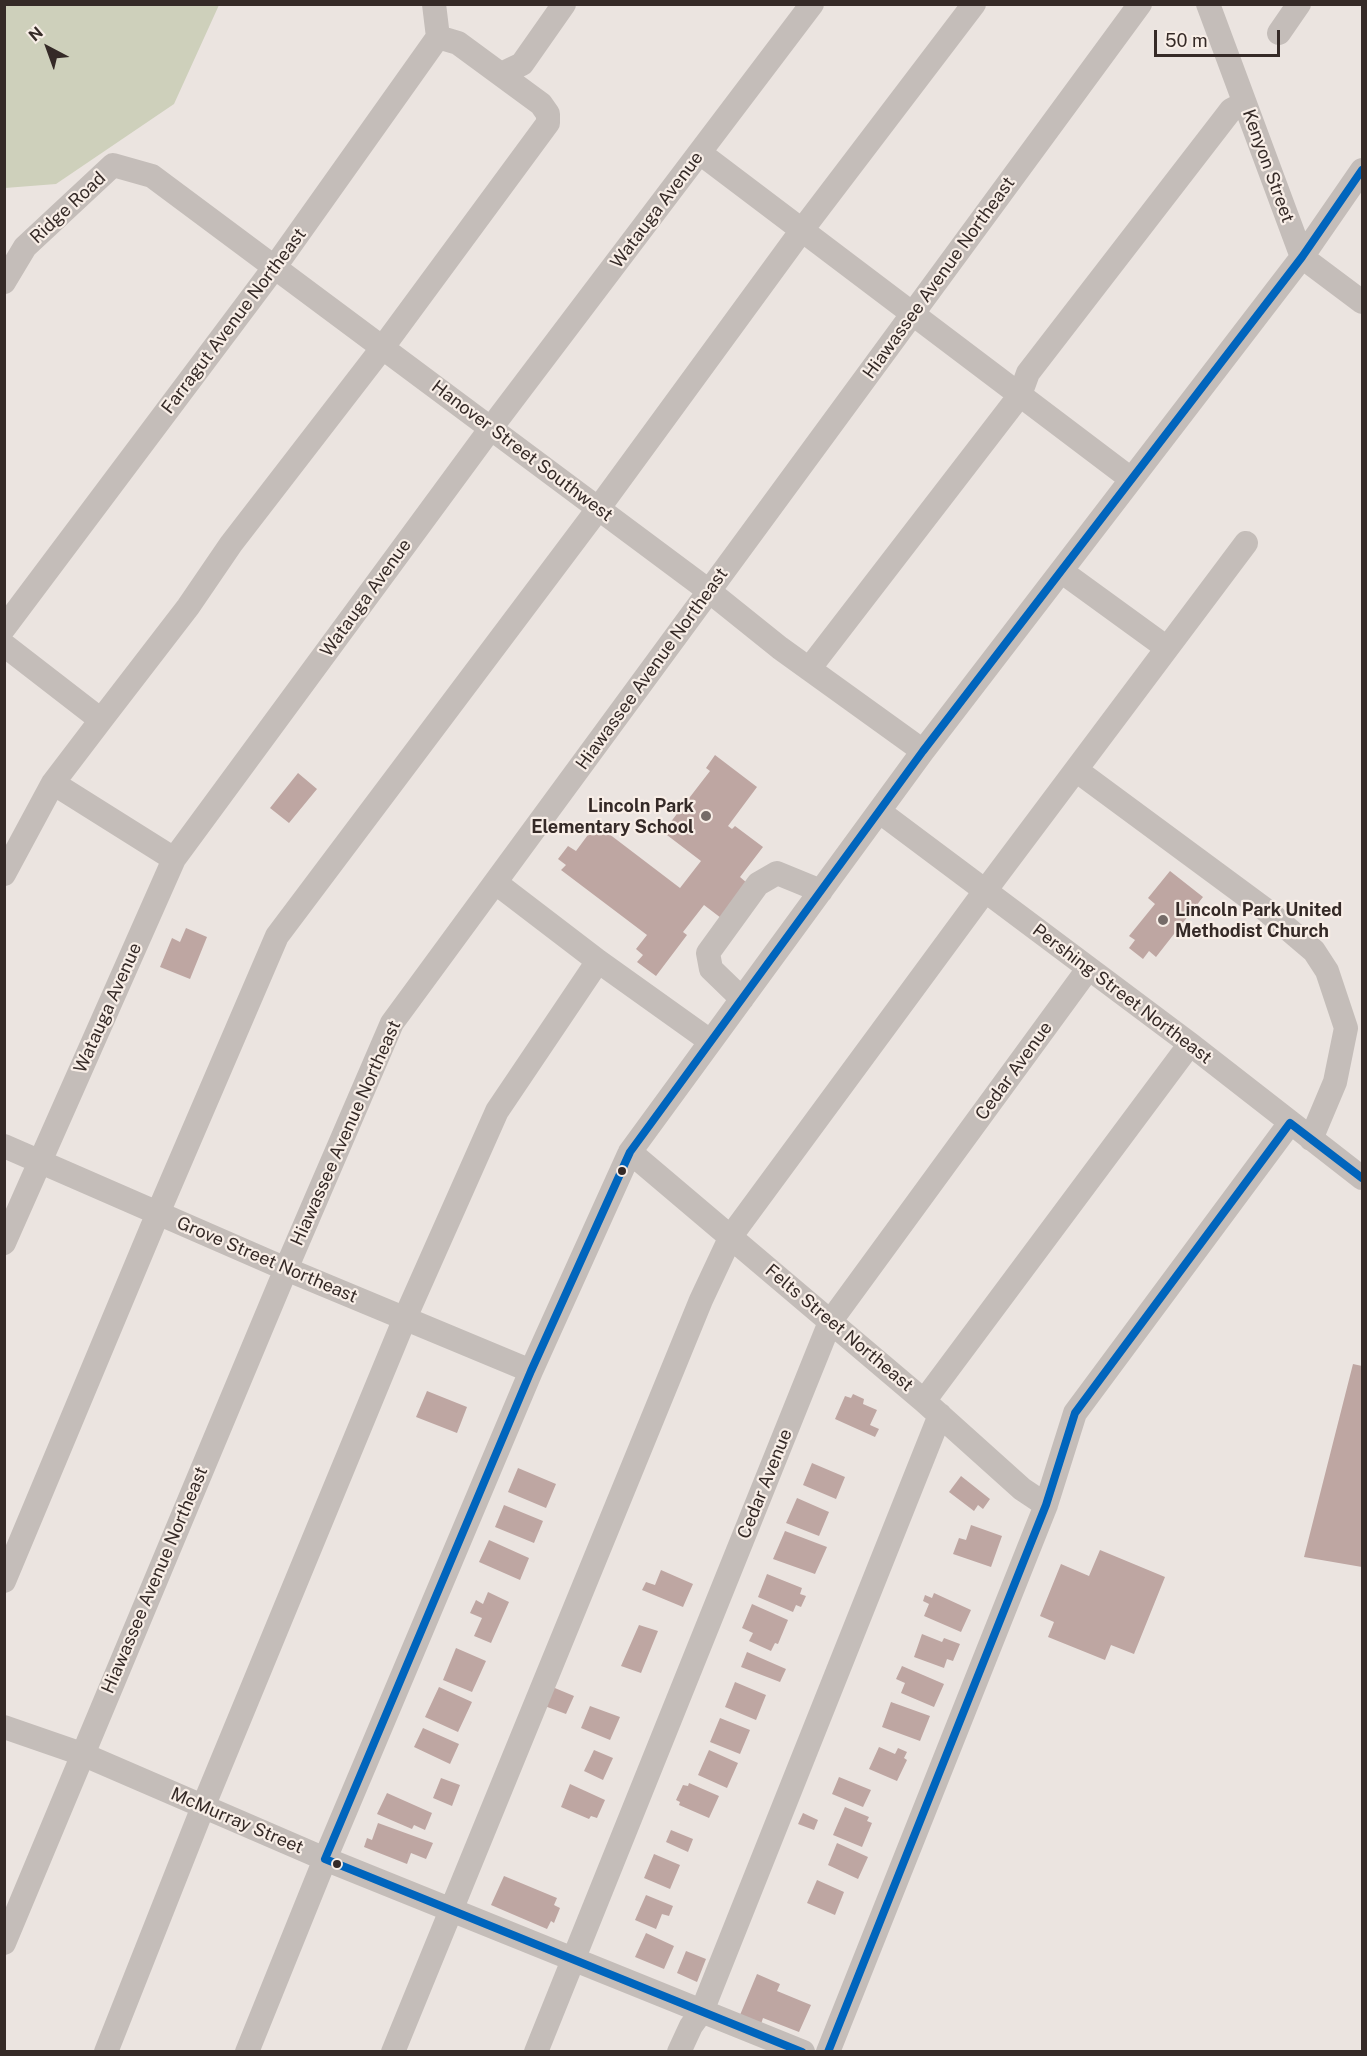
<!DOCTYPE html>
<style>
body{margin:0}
#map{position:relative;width:1367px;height:2056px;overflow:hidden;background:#ebe4e0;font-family:"Public Sans",sans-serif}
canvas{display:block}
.frame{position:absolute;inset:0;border:6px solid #352a27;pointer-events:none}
.north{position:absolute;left:18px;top:18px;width:60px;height:60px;-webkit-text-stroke:4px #f8eee7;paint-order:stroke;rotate:319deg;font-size:16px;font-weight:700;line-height:24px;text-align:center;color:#352a27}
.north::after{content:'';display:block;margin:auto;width:21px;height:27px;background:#352a27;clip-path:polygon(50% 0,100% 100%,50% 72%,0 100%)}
.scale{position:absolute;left:1154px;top:30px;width:126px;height:27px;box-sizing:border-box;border:3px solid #352a27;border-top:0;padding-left:8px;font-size:18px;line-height:21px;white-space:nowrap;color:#352a27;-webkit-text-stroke:4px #f8eee7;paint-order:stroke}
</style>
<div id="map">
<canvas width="1367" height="2056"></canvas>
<div class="frame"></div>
<div class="north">N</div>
<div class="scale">50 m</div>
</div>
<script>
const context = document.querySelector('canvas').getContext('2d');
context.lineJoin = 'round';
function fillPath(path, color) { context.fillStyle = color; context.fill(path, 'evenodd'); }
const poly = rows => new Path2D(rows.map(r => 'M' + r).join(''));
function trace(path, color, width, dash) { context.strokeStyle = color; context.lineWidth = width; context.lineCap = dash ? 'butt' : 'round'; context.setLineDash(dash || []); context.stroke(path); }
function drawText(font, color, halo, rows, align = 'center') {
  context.font = font + ' "Public Sans",sans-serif'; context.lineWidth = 4.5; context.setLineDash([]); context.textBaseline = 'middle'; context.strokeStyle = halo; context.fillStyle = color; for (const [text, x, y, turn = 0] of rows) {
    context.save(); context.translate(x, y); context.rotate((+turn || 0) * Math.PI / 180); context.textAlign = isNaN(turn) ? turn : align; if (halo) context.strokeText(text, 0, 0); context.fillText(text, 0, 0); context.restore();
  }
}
fillPath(poly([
 [5,4,219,4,219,5,174,104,56,184,5,188]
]), '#ced0bb');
fillPath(poly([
 [715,755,757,787,728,826,732,829,735,826,763,847,740,877,747,883,721,918,704,905,683,932,687,935,656,976,637,962,643,955,636,949,647,935,561,870,566,865,558,859,568,846,576,851,596,824,680,888,701,861,663,832,710,771,706,768],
 [298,773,317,789,289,823,270,808],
 [1170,871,1203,897,1156,957,1149,951,1143,959,1129,948,1135,940,1129,936,1155,904,1148,898],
 [186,928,207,937,190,979,160,967,172,938,180,942],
 [1353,1364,1362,1366,1362,1567,1304,1557],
 [427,1391,467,1407,457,1433,416,1417],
 [853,1394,864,1399,863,1404,877,1410,870,1425,879,1429,875,1437,835,1419,845,1396,851,1398],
 [812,1463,845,1477,836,1499,803,1485],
 [518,1468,556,1484,546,1508,508,1492],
 [961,1476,990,1499,983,1509,978,1505,974,1511,949,1492],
 [797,1498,829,1512,819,1536,786,1523],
 [504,1505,543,1521,534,1543,495,1527],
 [971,1525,1002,1536,991,1567,953,1554,959,1538,966,1540],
 [785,1531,827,1547,815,1574,773,1559],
 [489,1540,529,1558,520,1580,479,1562],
 [1100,1550,1165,1577,1134,1654,1111,1645,1105,1660,1048,1637,1054,1622,1040,1616,1061,1564,1089,1576],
 [661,1570,693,1584,683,1607,642,1590,646,1582,655,1585],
 [767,1574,802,1588,800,1594,806,1596,801,1607,796,1605,793,1612,758,1597],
 [488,1592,509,1602,491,1643,474,1636,482,1618,470,1613,476,1600,483,1604],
 [934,1593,971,1610,961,1632,924,1616,929,1604,923,1601,925,1595,932,1598],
 [752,1604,788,1620,778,1644,775,1643,771,1651,749,1641,753,1633,742,1628],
 [639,1625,658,1631,641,1673,621,1666],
 [922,1634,942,1642,944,1638,960,1644,953,1661,947,1659,944,1668,914,1657],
 [456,1648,486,1661,472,1692,443,1680],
 [747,1652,786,1669,780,1682,741,1667],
 [902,1666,944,1684,934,1707,901,1693,905,1683,896,1679],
 [735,1682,766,1695,756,1720,725,1707],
 [550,1686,574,1696,566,1714,542,1705],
 [439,1687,472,1702,458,1732,425,1717],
 [891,1702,930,1716,920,1741,882,1727],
 [590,1706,620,1717,610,1740,581,1728],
 [720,1718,750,1730,740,1754,710,1742],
 [423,1728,459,1744,450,1764,414,1747],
 [879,1747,895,1754,898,1748,907,1752,904,1758,907,1760,897,1781,869,1769],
 [594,1750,613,1758,603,1780,584,1771],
 [709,1750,738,1763,727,1788,698,1775],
 [839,1777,871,1790,863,1807,832,1794],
 [441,1778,460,1785,452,1806,433,1798],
 [689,1783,719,1796,709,1818,679,1805,680,1802,676,1800,683,1785,688,1786],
 [570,1784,605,1800,597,1818,591,1816,589,1819,561,1807],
 [387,1793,432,1813,425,1830,414,1825,412,1829,377,1814],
 [845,1807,869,1817,867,1821,872,1823,862,1847,833,1835],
 [803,1813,818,1820,814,1830,798,1824],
 [378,1823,433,1843,426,1859,411,1853,407,1864,364,1847,367,1838,372,1840],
 [671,1830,693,1839,688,1852,666,1842],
 [837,1843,868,1857,858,1879,828,1865],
 [654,1854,680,1865,670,1889,644,1878],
 [504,1876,557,1898,554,1905,560,1908,554,1923,551,1921,547,1929,491,1905],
 [817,1880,844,1892,835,1915,807,1903],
 [646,1895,673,1906,669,1916,662,1914,656,1929,635,1920],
 [646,1933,674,1946,664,1969,635,1957],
 [686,1951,706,1959,697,1982,677,1973],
 [757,1974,780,1984,777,1991,811,2005,799,2032,763,2018,761,2024,740,2015]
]), '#bea6a2');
trace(poly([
 [1208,4,1302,257,1362,302],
 [1279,33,1299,4],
 [501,74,522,64,564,4],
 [700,153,1131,479],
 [4,282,25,247,113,165,152,176,709,591,780,648,923,751],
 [1061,571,1167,648],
 [4,628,274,268,438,37,434,4],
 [4,645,101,720,188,607,231,544,383,347,548,123,548,114,541,104,458,43,438,37],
 [809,669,1020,395,1028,373,1231,110,1244,103],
 [1076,770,1267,911,1314,951,1327,971,1346,1028,1335,1082,1311,1139],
 [53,783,174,859],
 [880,812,1190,1044,1362,1178],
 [4,874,53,783,101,720],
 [496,883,598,961,710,1041],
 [742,999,711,969,708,953,758,884,777,873,821,891],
 [4,1146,286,1269,531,1371],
 [630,1152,924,1401,1022,1489,1046,1505],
 [4,1243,174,859,491,428,812,4],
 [924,1401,1190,1044],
 [4,1581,158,1213,277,936,598,509,802,230,974,4],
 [4,1727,82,1754,325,1859,803,2052],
 [4,1943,286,1269,392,1023,1140,4],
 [106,2052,203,1807,405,1318,497,1111,598,961],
 [247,2052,325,1859,531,1371,630,1152,923,751,1302,257,1362,170],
 [393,2052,701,1300,731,1236,985,891,1246,543],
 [536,2052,830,1322,1088,969],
 [679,2052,691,2026,702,2011,940,1415],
 [828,2052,1046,1505,1075,1413,1290,1123]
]), '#c4bdb9', 24);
trace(poly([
 [802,2052,325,1859,531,1371,630,1152,923,751,1302,257,1362,170],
 [828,2052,1046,1505,1075,1413,1290,1123,1362,1178]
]), '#0065bd', 8);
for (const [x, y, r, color] of [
 [706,816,6,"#756b68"],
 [1163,920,6,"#756b68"],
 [622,1171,5,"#352a27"],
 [337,1864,5,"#352a27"]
]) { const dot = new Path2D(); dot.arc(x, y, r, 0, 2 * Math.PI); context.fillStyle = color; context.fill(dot); trace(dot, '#f8eee7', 2); }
drawText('18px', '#352a27', '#f8eee7', [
 ["Kenyon Street",1268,166,70],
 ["Ridge Road",68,208,-43],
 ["Watauga Avenue",657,210,-53],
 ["Hiawassee Avenue Northeast",939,278,-54],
 ["Farragut Avenue Northeast",234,321,-53],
 ["Hanover Street Southwest",522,451,37],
 ["Watauga Avenue",366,598,-54],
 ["Hiawassee Avenue Northeast",652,669,-54],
 ["Pershing Street Northeast",1122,994,37],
 ["Watauga Avenue",108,1008,-66],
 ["Cedar Avenue",1014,1071,-54],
 ["Hiawassee Avenue Northeast",346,1133,-66],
 ["Grove Street Northeast",267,1260,23],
 ["Felts Street Northeast",839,1328,40],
 ["Cedar Avenue",765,1484,-68],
 ["Hiawassee Avenue Northeast",155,1580,-67],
 ["McMurray Street",237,1821,23]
]);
drawText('bold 18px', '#352a27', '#f8eee7', [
 ["Lincoln Park",694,806],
 ["Elementary School",694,827],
 ["Lincoln Park United",1175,910,"left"],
 ["Methodist Church",1175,931,"left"]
], 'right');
</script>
